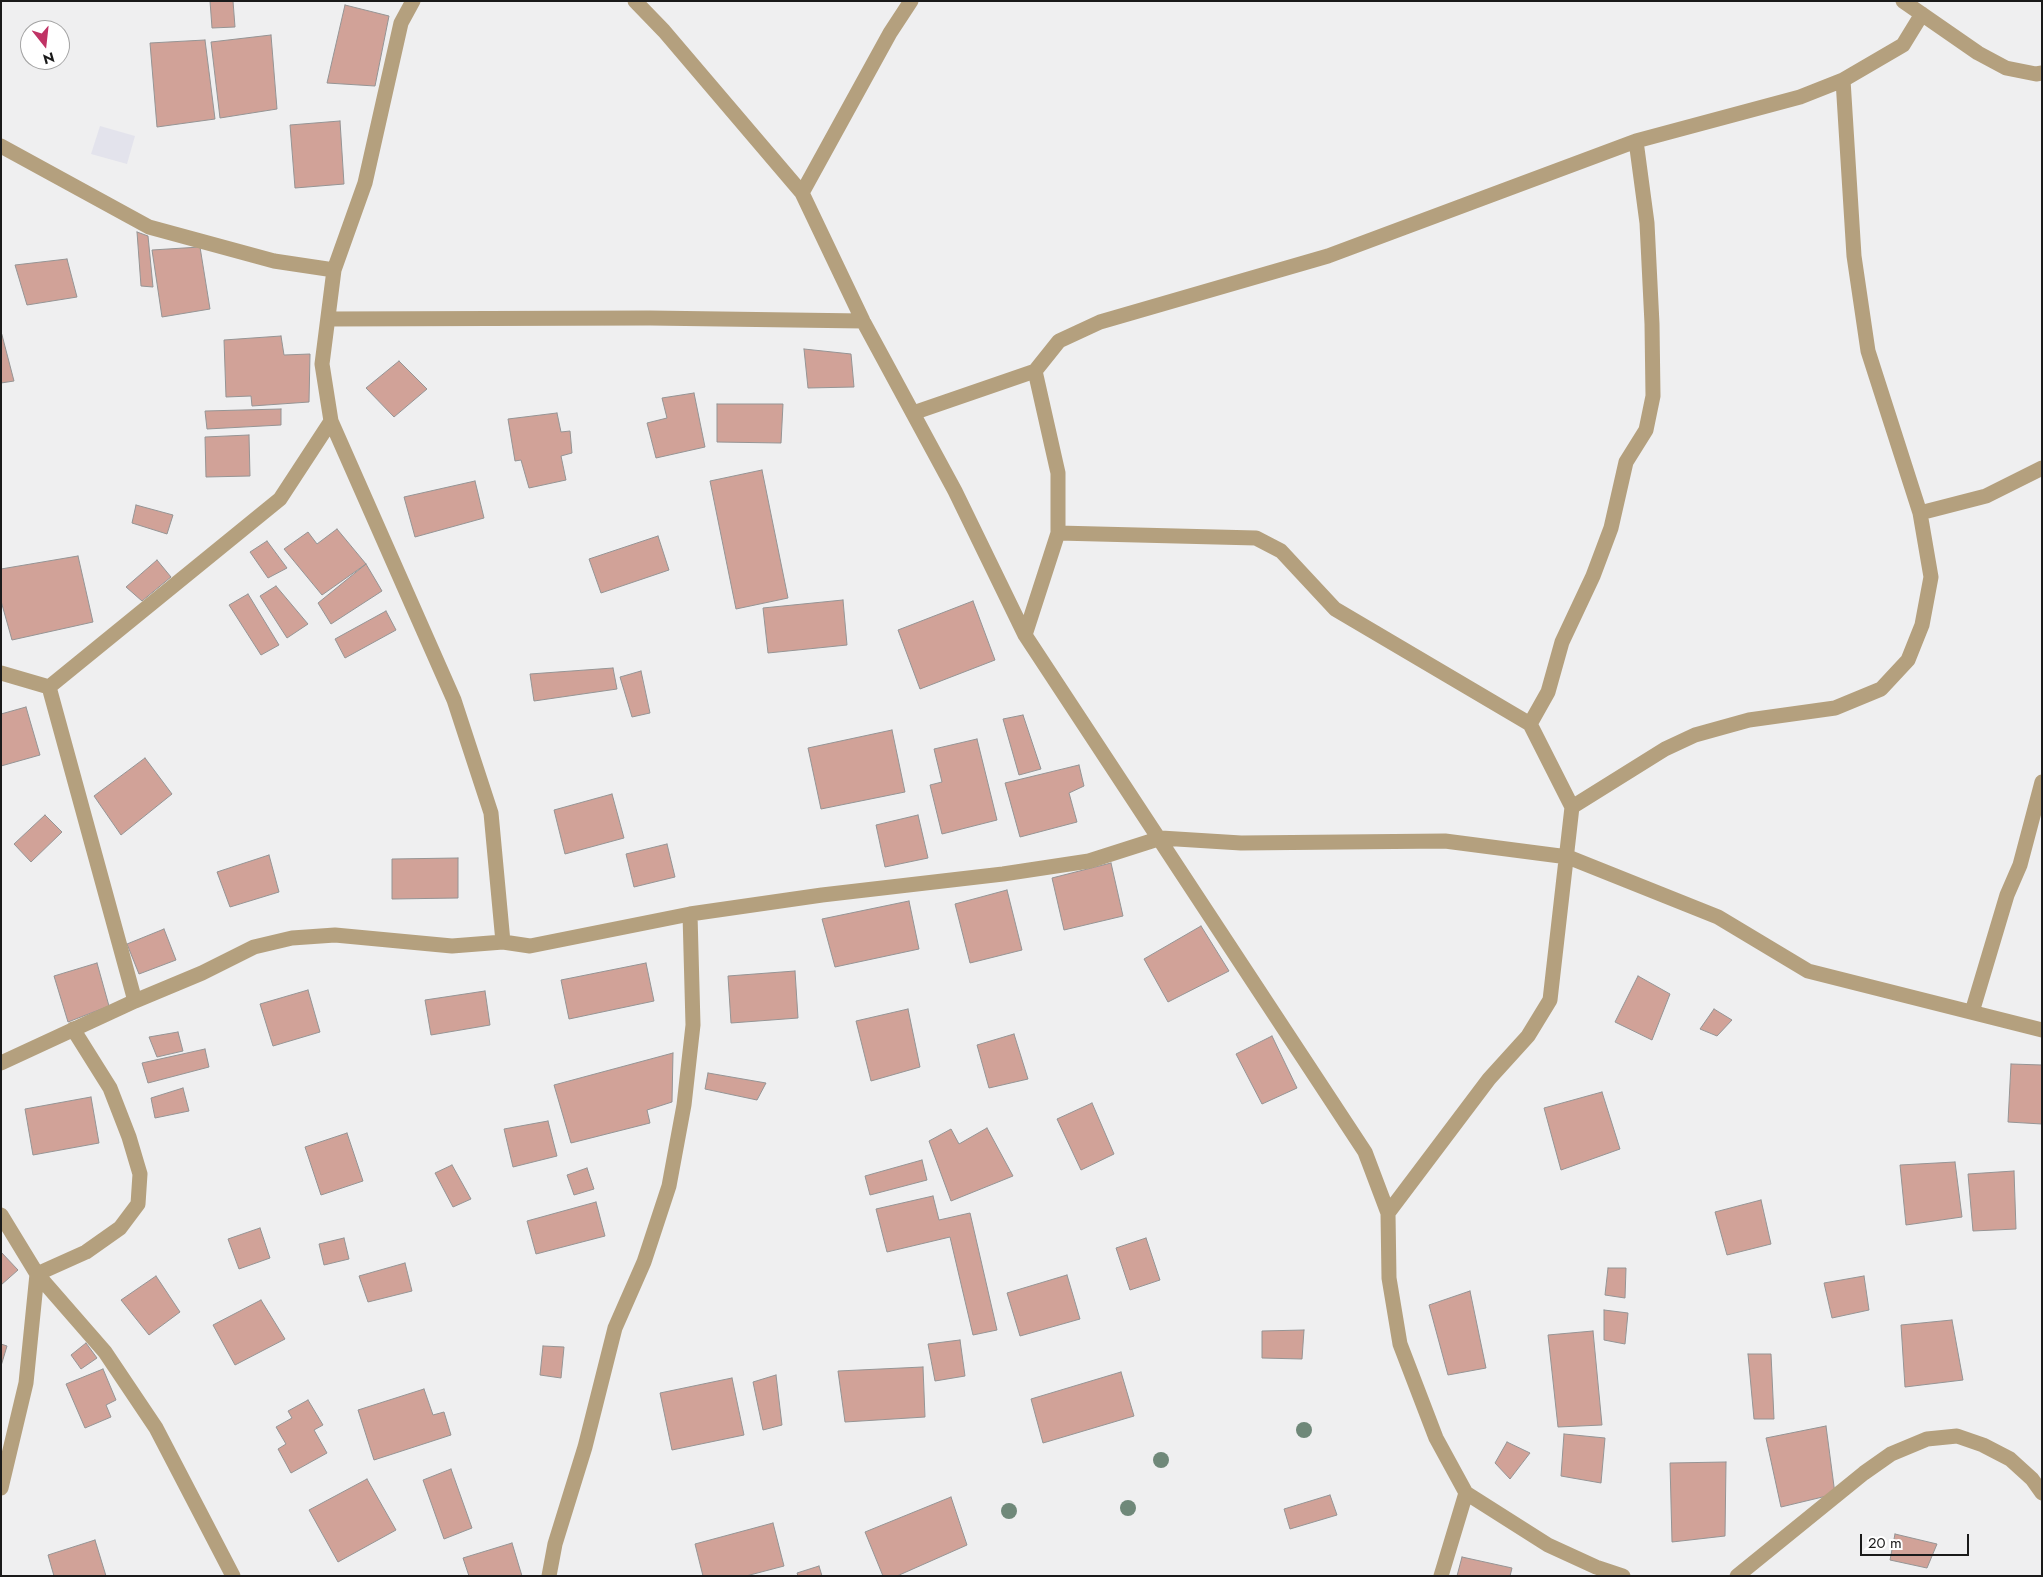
<!DOCTYPE html>
<style>
body{margin:0}
#map{position:relative;width:2043px;height:1577px;overflow:hidden;background:#efeff0;font-family:Jost,sans-serif}
canvas{display:block}
.frame{position:absolute;inset:0;border:2px solid #1a1a1a;pointer-events:none}
.north{position:absolute;left:20px;top:20px;width:50px;height:50px;box-sizing:border-box;background:#fff;border:1px solid #a3a3a3;border-radius:50%;rotate:164deg;font-size:14px;font-weight:700;line-height:20px;text-align:center;color:#1a1a1a}
.north::after{content:'';display:block;margin:auto;width:18px;height:22px;background:#c03365;clip-path:polygon(50% 0,100% 100%,50% 72%,0 100%)}
.scale{position:absolute;left:1860px;top:1534px;width:109px;height:22px;box-sizing:border-box;border:2px solid #1a1a1a;border-top:0;padding-left:6px;font-size:15px;line-height:18px;white-space:nowrap;color:#1a1a1a;-webkit-text-stroke:4px #fff;paint-order:stroke}
</style>
<div id="map">
<canvas width="2043" height="1577"></canvas>
<div class="frame"></div>
<div class="north">N</div>
<div class="scale">20 m</div>
</div>
<script>
const context = document.querySelector('canvas').getContext('2d');
context.lineJoin = 'round';
function fillPath(path, color) { context.fillStyle = color; context.fill(path, 'evenodd'); }
const poly = rows => new Path2D(rows.map(r => 'M' + r).join(''));
function trace(path, color, width, dash) { context.strokeStyle = color; context.lineWidth = width; context.lineCap = dash ? 'butt' : 'round'; context.setLineDash(dash || []); context.stroke(path); }
fillPath(poly([
 [100,126,135,136,127,164,91,154]
]), '#e3e3ec');
const building = poly([
 [210,1,233,1,235,27,212,28,210,1],
 [345,5,389,16,375,86,327,83,345,5],
 [271,35,277,109,220,118,211,42,271,35],
 [205,40,215,119,157,127,150,43,205,40],
 [340,121,344,184,295,188,290,125,340,121],
 [137,232,148,236,153,287,141,286,137,232],
 [200,247,210,309,162,317,152,250,200,247],
 [67,259,77,297,27,305,15,265,67,259],
 [2,335,14,381,1,383,1,336,2,335],
 [281,336,284,355,310,354,309,402,252,406,251,396,226,397,224,340,281,336],
 [804,349,851,354,854,387,808,388,804,349],
 [399,361,427,389,394,417,366,388,399,361],
 [694,393,705,447,656,458,647,423,667,418,662,398,694,393],
 [717,404,783,404,781,443,717,442,717,404],
 [281,409,281,425,207,429,205,411,281,409],
 [557,413,561,432,570,431,572,453,561,456,566,480,529,488,521,460,515,461,508,419,557,413],
 [249,435,250,476,206,477,205,437,249,435],
 [762,470,788,598,736,609,710,481,762,470],
 [475,481,484,518,415,537,404,497,475,481],
 [136,505,173,515,167,534,132,523,136,505],
 [337,529,366,564,322,595,284,549,308,532,317,544,337,529],
 [658,536,669,570,601,593,589,559,658,536],
 [267,541,287,568,268,578,250,552,267,541],
 [78,556,93,622,12,640,1,601,1,569,78,556],
 [157,560,171,577,142,601,126,587,157,560],
 [366,564,382,591,331,624,318,603,366,564],
 [276,586,308,624,287,638,260,596,276,586],
 [248,594,279,645,261,655,229,605,248,594],
 [843,600,847,645,768,653,763,608,843,600],
 [973,601,995,660,920,689,898,630,973,601],
 [386,611,396,630,345,658,335,639,386,611],
 [613,668,617,689,534,701,530,674,613,668],
 [641,671,650,713,632,717,620,677,641,671],
 [26,707,40,755,1,766,1,714,26,707],
 [1023,715,1041,769,1019,775,1003,719,1023,715],
 [892,730,905,792,821,809,808,748,892,730],
 [977,739,997,820,942,834,930,785,942,782,934,749,977,739],
 [145,758,172,794,121,835,94,796,145,758],
 [1079,765,1084,786,1069,793,1077,822,1020,837,1005,783,1079,765],
 [612,794,624,838,565,854,554,810,612,794],
 [45,815,62,832,31,862,14,844,45,815],
 [918,815,928,858,885,867,876,825,918,815],
 [667,844,675,877,634,887,626,854,667,844],
 [269,855,279,892,230,907,217,872,269,855],
 [458,858,458,898,392,899,392,859,458,858],
 [1111,863,1123,916,1064,930,1052,878,1111,863],
 [1007,890,1022,950,970,963,955,904,1007,890],
 [909,901,919,949,835,967,822,919,909,901],
 [1201,926,1229,971,1168,1002,1144,959,1201,926],
 [164,929,176,960,139,974,127,944,164,929],
 [97,963,109,1006,68,1022,54,976,97,963],
 [646,963,654,1001,569,1019,561,980,646,963],
 [795,971,798,1018,731,1023,728,976,795,971],
 [1638,976,1670,994,1652,1040,1615,1022,1638,976],
 [308,990,320,1032,273,1046,260,1004,308,990],
 [485,991,490,1025,431,1035,425,1000,485,991],
 [908,1009,920,1067,871,1081,856,1021,908,1009],
 [1714,1009,1732,1020,1717,1036,1700,1029,1714,1009],
 [178,1032,183,1051,157,1057,149,1037,178,1032],
 [1014,1034,1028,1079,989,1088,977,1045,1014,1034],
 [1272,1036,1297,1088,1262,1104,1236,1054,1272,1036],
 [205,1049,209,1067,148,1083,142,1063,205,1049],
 [673,1053,672,1102,647,1110,650,1123,571,1143,554,1085,673,1053],
 [2011,1064,2042,1065,2042,1124,2008,1122,2011,1064],
 [708,1073,766,1083,757,1100,705,1089,708,1073],
 [183,1088,189,1111,155,1118,151,1098,183,1088],
 [1602,1092,1620,1149,1561,1170,1544,1108,1602,1092],
 [91,1097,99,1143,33,1155,25,1109,91,1097],
 [1092,1103,1114,1154,1081,1170,1057,1119,1092,1103],
 [548,1121,557,1156,513,1167,504,1129,548,1121],
 [987,1128,1013,1176,951,1201,929,1141,951,1129,959,1144,987,1128],
 [347,1133,363,1181,321,1195,305,1147,347,1133],
 [922,1160,927,1180,870,1195,865,1176,922,1160],
 [1955,1162,1962,1217,1906,1225,1900,1165,1955,1162],
 [452,1165,471,1199,453,1207,435,1173,452,1165],
 [587,1168,594,1189,574,1195,567,1175,587,1168],
 [2014,1171,2016,1229,1973,1231,1968,1174,2014,1171],
 [933,1196,939,1220,970,1213,997,1330,973,1335,950,1237,887,1252,876,1209,933,1196],
 [1761,1200,1771,1244,1727,1255,1715,1212,1761,1200],
 [596,1202,605,1236,536,1254,527,1221,596,1202],
 [260,1228,270,1258,239,1269,228,1239,260,1228],
 [344,1238,349,1259,324,1265,319,1244,344,1238],
 [1146,1238,1160,1280,1130,1290,1116,1248,1146,1238],
 [1,1252,18,1270,1,1285,1,1252],
 [405,1263,412,1291,368,1302,359,1276,405,1263],
 [1608,1268,1626,1268,1625,1298,1605,1295,1608,1268],
 [1067,1275,1080,1319,1020,1336,1007,1293,1067,1275],
 [156,1276,180,1312,149,1335,121,1300,156,1276],
 [1864,1276,1869,1310,1832,1318,1824,1283,1864,1276],
 [1470,1291,1486,1368,1448,1375,1429,1305,1470,1291],
 [261,1300,285,1339,235,1365,213,1325,261,1300],
 [1604,1310,1628,1313,1625,1344,1604,1340,1604,1310],
 [1952,1320,1963,1380,1905,1387,1901,1325,1952,1320],
 [1304,1330,1302,1359,1262,1358,1262,1331,1304,1330],
 [1593,1331,1602,1425,1558,1427,1548,1335,1593,1331],
 [960,1340,965,1376,935,1381,928,1344,960,1340],
 [86,1343,97,1358,81,1369,71,1355,86,1343],
 [1,1344,7,1346,1,1366,1,1344],
 [543,1346,564,1347,561,1378,540,1375,543,1346],
 [1748,1354,1771,1354,1774,1419,1754,1419,1748,1354],
 [923,1367,925,1417,845,1422,838,1371,923,1367],
 [103,1369,116,1400,106,1405,111,1417,85,1428,66,1384,103,1369],
 [1121,1372,1134,1416,1043,1443,1031,1399,1121,1372],
 [776,1375,782,1425,763,1430,753,1382,776,1375],
 [732,1378,744,1435,672,1450,660,1393,732,1378],
 [424,1389,433,1415,444,1412,451,1435,374,1460,358,1410,424,1389],
 [308,1400,323,1425,314,1430,327,1453,291,1473,278,1449,286,1444,276,1427,292,1418,288,1411,308,1400],
 [1826,1426,1835,1494,1781,1507,1766,1438,1826,1426],
 [1564,1434,1605,1438,1601,1483,1561,1476,1564,1434],
 [1507,1442,1530,1453,1510,1479,1495,1463,1507,1442],
 [1726,1462,1725,1536,1672,1542,1670,1463,1726,1462],
 [451,1469,472,1528,444,1539,423,1480,451,1469],
 [367,1479,396,1530,338,1562,309,1510,367,1479],
 [1330,1495,1337,1515,1290,1529,1284,1509,1330,1495],
 [951,1497,967,1545,897,1576,883,1576,865,1532,951,1497],
 [773,1523,784,1566,746,1576,703,1576,695,1544,773,1523],
 [1895,1534,1937,1544,1927,1568,1890,1560,1895,1534],
 [95,1540,106,1576,54,1576,48,1555,95,1540],
 [512,1543,522,1576,469,1576,463,1558,512,1543],
 [1462,1557,1512,1568,1510,1576,1457,1576,1462,1557],
 [819,1566,822,1576,798,1576,797,1573,819,1566]
]);
fillPath(building, '#d1a298');
trace(building, '#959494', 1);
trace(poly([
 [413,1,401,23,365,183,334,270,322,364,331,421,454,700,491,813,503,942],
 [635,1,664,31,802,193,863,321,955,491,1025,635,1365,1152,1388,1213,1389,1278,1400,1344,1436,1438,1466,1493,1548,1545,1596,1567,1623,1576],
 [1903,1,1978,53,2006,68,2036,74,2042,73],
 [1,146,149,227,274,261,334,270],
 [802,193,890,33,911,1],
 [328,319,650,318,863,321],
 [913,413,1035,371,1059,341,1100,322,1328,256,1636,141,1800,97,1843,80,1903,45,1922,14],
 [1920,513,1986,496,2042,468],
 [1058,533,1256,538,1281,551,1335,609,1530,724,1572,807,1550,1000,1528,1036,1489,1079,1388,1213],
 [1025,635,1058,533,1058,473,1035,371],
 [1,673,49,687],
 [49,687,280,499,331,421],
 [49,687,135,1001],
 [1530,724,1548,692,1562,642,1593,576,1611,528,1626,462,1646,430,1653,396,1652,324,1647,223,1636,141],
 [1572,807,1665,749,1695,735,1749,720,1835,708,1881,689,1908,660,1922,625,1931,577,1920,513,1868,351,1854,256,1843,80],
 [1972,1012,2007,895,2020,865,2042,782],
 [1,1063,135,1001,202,973,254,947,292,938,335,935,452,946,503,942,530,946,690,914,822,895,1003,874,1089,861,1161,838,1241,843,1445,841,1568,857,1718,917,1808,971,2042,1030],
 [1,1215,37,1274,105,1352,156,1428,233,1576],
 [1,1488,26,1383,37,1274,86,1252,120,1228,138,1204,140,1174,129,1137,110,1088,73,1029],
 [549,1576,555,1544,585,1447,615,1328,644,1262,669,1186,684,1105,693,1025,690,914],
 [1441,1576,1466,1493],
 [1737,1576,1864,1473,1891,1454,1927,1439,1957,1436,1983,1445,2010,1459,2032,1479,2042,1493]
]), '#b4a07e', 15);
context.fillStyle = '#6f8879';
for (const [x, y] of [
 [1304,1430],
 [1161,1460],
 [1128,1508],
 [1009,1511]
]) { context.beginPath(); context.arc(x, y, 8, 0, 2 * Math.PI); context.fill(); }
</script>
